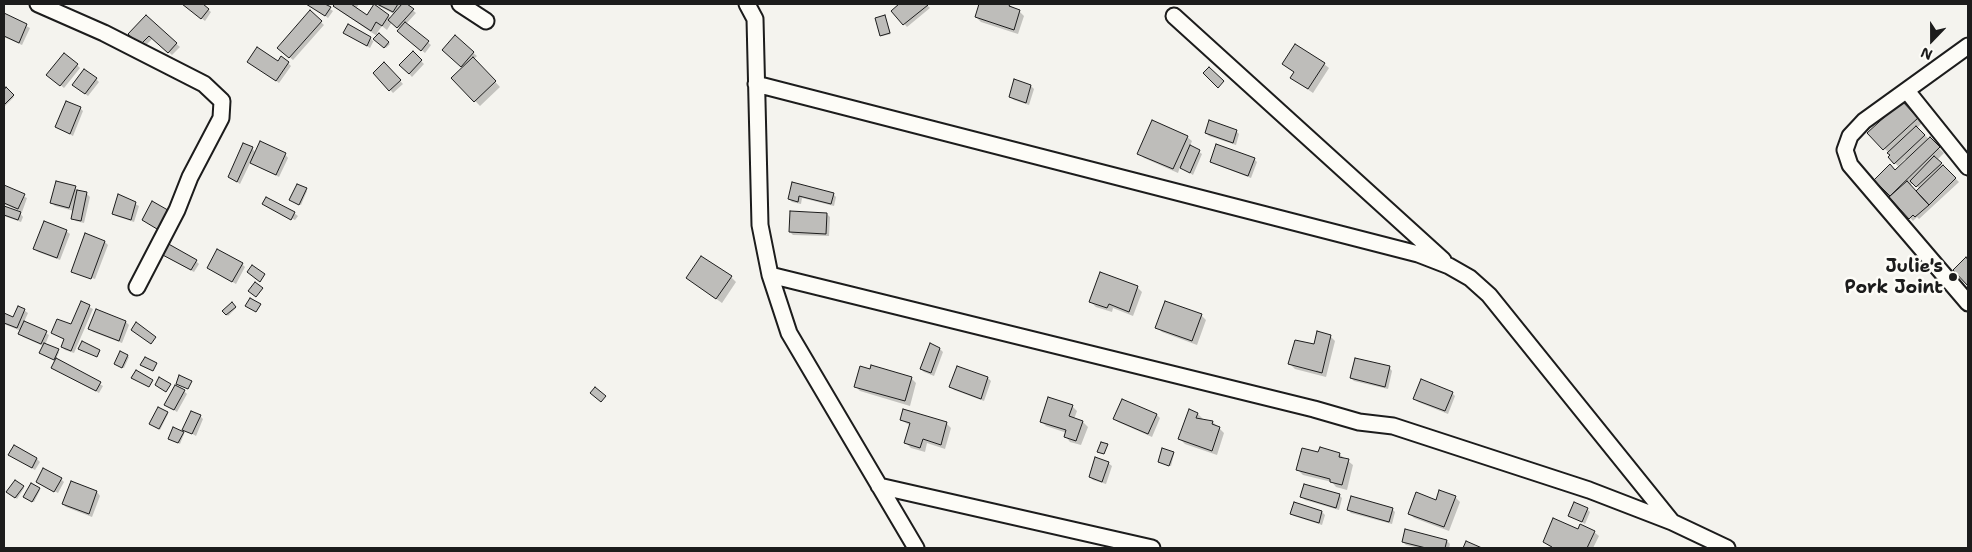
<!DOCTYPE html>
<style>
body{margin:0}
#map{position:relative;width:1972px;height:552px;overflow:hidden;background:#f4f3ee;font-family:"Shantell Sans",sans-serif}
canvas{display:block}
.frame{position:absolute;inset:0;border:5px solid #1c1c1c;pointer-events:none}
.north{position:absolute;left:1907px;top:15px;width:50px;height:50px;-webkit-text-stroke:4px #fdfcf7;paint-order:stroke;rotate:202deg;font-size:14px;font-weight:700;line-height:20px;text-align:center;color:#1c1c1c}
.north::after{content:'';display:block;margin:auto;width:18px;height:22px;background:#1c1c1c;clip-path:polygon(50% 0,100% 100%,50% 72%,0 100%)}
</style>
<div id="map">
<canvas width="1972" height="552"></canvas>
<div class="frame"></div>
<div class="north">N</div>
</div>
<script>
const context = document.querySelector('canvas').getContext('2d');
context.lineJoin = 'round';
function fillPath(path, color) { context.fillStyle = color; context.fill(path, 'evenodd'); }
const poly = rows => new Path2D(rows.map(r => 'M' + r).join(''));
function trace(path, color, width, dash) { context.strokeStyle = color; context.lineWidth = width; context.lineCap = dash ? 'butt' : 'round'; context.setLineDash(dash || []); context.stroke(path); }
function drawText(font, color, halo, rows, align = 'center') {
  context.font = font + ' "Shantell Sans",sans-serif'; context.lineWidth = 5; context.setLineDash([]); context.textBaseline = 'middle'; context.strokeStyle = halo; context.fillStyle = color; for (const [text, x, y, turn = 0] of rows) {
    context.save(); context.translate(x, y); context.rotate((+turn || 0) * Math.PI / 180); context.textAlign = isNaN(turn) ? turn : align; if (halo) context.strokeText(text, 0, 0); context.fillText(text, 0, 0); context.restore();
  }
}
fillPath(poly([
 [184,4,201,4,211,12,205,21],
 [308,4,323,4,333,11,328,18],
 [336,4,359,4,356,9,367,17,388,16,391,18,394,14,375,4,405,4,416,13,406,24,431,45,425,53,402,34,400,29,392,22,387,30,382,26,377,33,390,44,386,48,375,39,377,36,340,11,335,6],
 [901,4,926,4,930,8,907,27,893,11],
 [980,4,1008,4,1019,11,1024,16,1018,34,981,22,976,17],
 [310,12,324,25,293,60,281,50],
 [4,15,30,28,22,45,4,37],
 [146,17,180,47,172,55,153,38,144,47,130,34],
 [885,17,891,34,882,36,881,35],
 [345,33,370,38,373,41,374,40,370,48],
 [455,37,477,56,474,59,500,87,480,106,453,78,463,68,446,53],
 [413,53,424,64,412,77,401,65],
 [278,62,288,63,291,66,279,83,252,65],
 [384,64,403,84,393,93,374,73],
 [1283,64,1324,64,1329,68,1313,93,1297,82,1292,77,1295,73],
 [77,65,80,68,64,88,51,77],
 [96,79,99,82,88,96,77,88],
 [1015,81,1031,86,1034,89,1029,105,1014,100,1010,97],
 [6,89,14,97,4,107,4,91],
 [1902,102,1922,123,1917,128,1944,153,1937,160,1959,182,1919,219,1917,217,1913,221,1876,180,1896,172,1907,160,1905,159,1898,166,1889,157,1891,155,1869,133],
 [1913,182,1920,189,1916,193,1910,186],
 [80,108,83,111,73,136,56,127],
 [1236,131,1239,134,1236,145,1209,136,1206,133],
 [1187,137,1192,141,1190,146,1202,154,1193,175,1180,167,1178,173,1144,158,1139,153],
 [252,148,256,153,285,154,288,158,279,177,255,165,251,161,240,184,229,177],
 [1254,159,1257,162,1251,178,1214,164,1211,161],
 [793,184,833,194,836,197,834,206,802,198,801,204,792,202,789,199],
 [4,187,27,198,22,212,4,204],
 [75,187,78,192,87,194,90,197,84,223,76,221,73,218,74,211,55,206,52,203],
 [306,190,307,191,301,205,292,201],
 [119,196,139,206,134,222,116,216,113,213],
 [266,205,294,213,298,216,295,220],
 [4,208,20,213,23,217,21,222,4,216],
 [827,214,830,217,829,236,793,235,790,232],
 [66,231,70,234,60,260,38,252,35,249],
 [86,235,105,242,108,245,95,279,74,271],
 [164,256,196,261,199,264,194,272],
 [242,264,245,267,236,284,209,268],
 [731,277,736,282,722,303,687,278],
 [1137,287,1142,292,1133,316,1113,308,1112,312,1096,307,1091,302],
 [81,303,93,309,74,353,65,350,62,347,65,340,53,333,72,326],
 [232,303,236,308,228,316,224,311],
 [19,307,28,313,24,322,49,335,45,345,59,352,56,359,103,386,99,393,55,370,52,367,56,360,42,354,43,346,23,337,20,334,21,331,4,324,4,314,14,319],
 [97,311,126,322,129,325,122,343,93,332,90,329],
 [1201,315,1206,320,1197,345,1162,332,1157,327],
 [1330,336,1335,341,1326,377,1295,369,1290,364],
 [940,349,943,352,934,376,924,372,921,369],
 [121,353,129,357,124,368,117,365],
 [1389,367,1392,371,1388,389,1354,381,1351,378],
 [911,378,916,383,910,406,860,391,855,386],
 [988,378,991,381,984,401,954,390,951,387],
 [184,391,187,394,177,412,165,404],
 [1452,393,1455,396,1448,414,1418,402,1415,399],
 [1123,400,1157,415,1160,418,1152,437,1118,422,1115,419],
 [1072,406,1077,411,1074,419,1083,422,1088,427,1081,445,1070,442,1066,437,1067,433,1046,426,1041,421],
 [1190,411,1198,414,1203,419,1202,420,1213,422,1224,433,1217,455,1185,444,1180,439],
 [167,413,168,414,160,430,152,425],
 [200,416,203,419,196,436,184,429],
 [901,420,946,423,951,428,945,449,927,443,925,452,911,448,906,443,911,426],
 [183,433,184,434,180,444,171,440],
 [1173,453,1174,454,1171,466,1160,462],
 [1319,454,1339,454,1353,465,1347,490,1336,487,1332,482,1303,475,1298,470],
 [10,455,37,459,40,462,35,470],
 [1108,463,1112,466,1106,484,1093,480,1090,477],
 [61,479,64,482,58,493,37,482],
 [71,483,97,492,100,496,92,517,66,507,63,504],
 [23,487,24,488,17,499,9,493],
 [39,489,40,490,34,502,26,498],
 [1339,495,1342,498,1339,510,1305,500,1302,497],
 [1455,497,1460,502,1449,531,1414,518,1409,513,1436,501],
 [1294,503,1322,512,1325,515,1322,525,1294,516,1291,513],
 [1392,509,1395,512,1392,524,1351,513,1348,510],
 [1587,509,1590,512,1585,524,1569,515],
 [1578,531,1594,532,1599,536,1593,548,1552,548,1544,542],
 [1447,541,1450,544,1449,548,1420,548,1406,545,1403,542]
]), '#0003');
const building = poly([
 [182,4,203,4,209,9,201,19,182,4],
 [306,4,325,4,331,7,325,16,306,4],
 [335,4,351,4,367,15,374,4,389,15,382,26,376,22,371,31,333,6,335,4],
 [377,4,398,4,393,12,377,4],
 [402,4,407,4,414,9,397,28,388,20,402,4],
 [899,4,927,4,928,5,903,25,891,11,899,4],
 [979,4,1010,4,1009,6,1020,10,1014,30,975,17,979,4],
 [310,10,322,21,289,58,277,48,310,10],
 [4,13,27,24,19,43,4,36,4,13],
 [146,15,177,43,168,53,149,36,140,45,128,34,146,15],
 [885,15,890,33,880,36,875,18,885,15],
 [405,22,429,41,421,51,397,31,405,22],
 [348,24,371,37,367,46,343,33,348,24],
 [379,33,389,42,384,48,373,39,379,33],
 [455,35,474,52,461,67,442,50,455,35],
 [1295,44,1325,63,1308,89,1290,78,1294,72,1282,64,1295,44],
 [257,47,278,61,281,56,289,62,276,81,247,62,257,47],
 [413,51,422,60,409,74,399,65,413,51],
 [64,53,78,64,60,86,46,75,64,53],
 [473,57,496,81,474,102,451,78,473,57],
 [384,62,401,80,389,91,373,73,384,62],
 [1209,67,1224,81,1218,88,1203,73,1209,67],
 [84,69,97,78,85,94,72,85,84,69],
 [1014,79,1031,85,1026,103,1009,97,1014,79],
 [6,87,14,95,4,105,4,90,6,87],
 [66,101,81,107,70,134,55,127,66,101],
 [1902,101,1918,118,1883,150,1867,133,1902,101],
 [1152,120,1188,136,1173,169,1137,154,1152,120],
 [1209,120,1237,130,1233,143,1205,133,1209,120],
 [1916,126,1925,135,1894,164,1888,157,1890,155,1887,153,1916,126],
 [1930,137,1940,147,1890,196,1874,180,1890,164,1895,170,1930,137],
 [260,141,286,153,276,175,250,163,260,141],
 [243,143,253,147,237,182,228,177,243,143],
 [1216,144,1255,158,1248,176,1210,162,1216,144],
 [1190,145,1200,150,1190,173,1180,168,1190,145],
 [1934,156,1942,163,1916,187,1910,181,1934,156],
 [1943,165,1956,178,1929,205,1916,191,1943,165],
 [56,181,76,186,69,208,50,203,56,181],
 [1907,181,1929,205,1915,217,1913,215,1909,219,1889,197,1907,181],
 [792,182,834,193,831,204,799,196,798,202,788,199,792,182],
 [297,184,307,188,299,205,289,200,297,184],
 [4,185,25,194,18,209,4,203,4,185],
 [77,190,87,192,81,221,71,219,77,190],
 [118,194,136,202,131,220,112,214,118,194],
 [266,197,295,212,291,220,262,204,266,197],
 [152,201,173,213,162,232,142,220,152,201],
 [4,206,21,212,18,220,4,215,4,206],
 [790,211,827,213,826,234,789,232,790,211],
 [44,221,67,230,57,258,33,249,44,221],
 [85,233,105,241,91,279,71,272,85,233],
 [165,242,197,260,191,270,159,253,165,242],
 [217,249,243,263,232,282,207,268,217,249],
 [701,256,732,276,716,299,686,278,701,256],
 [1966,257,1968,260,1968,286,1953,270,1966,257],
 [252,265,265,274,260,282,247,272,252,265],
 [1100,272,1138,286,1129,312,1109,304,1107,308,1089,302,1100,272],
 [255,282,263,288,256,297,248,291,255,282],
 [250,298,261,304,256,312,245,306,250,298],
 [81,301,90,305,71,351,61,347,64,339,51,333,57,319,71,324,81,301],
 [1165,301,1202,314,1192,341,1155,328,1165,301],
 [232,302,236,307,226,315,222,311,232,302],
 [18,306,25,309,17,328,4,323,4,313,13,317,18,306],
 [96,309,126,321,119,341,88,329,96,309],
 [24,321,47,331,41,344,18,334,24,321],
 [136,322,156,337,151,344,131,330,136,322],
 [1317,331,1331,335,1322,373,1288,364,1295,340,1314,344,1317,331],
 [82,341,100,350,97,357,78,349,82,341],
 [44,343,59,349,54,360,39,353,44,343],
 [930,343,940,348,931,373,920,369,930,343],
 [120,351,128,355,122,368,114,364,120,351],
 [145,357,157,363,153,371,140,365,145,357],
 [56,358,101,382,96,391,51,368,56,358],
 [1355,358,1390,366,1385,387,1350,378,1355,358],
 [871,365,912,377,905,401,854,387,860,366,870,369,871,365],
 [957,366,988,377,981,399,949,387,957,366],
 [136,370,153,380,149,387,131,378,136,370],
 [179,375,192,381,188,389,176,384,179,375],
 [159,377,171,384,166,392,155,385,159,377],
 [1421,379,1453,392,1445,411,1413,399,1421,379],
 [175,385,185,390,174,410,164,405,175,385],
 [595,387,606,396,601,402,590,393,595,387],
 [1048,397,1073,405,1069,416,1083,421,1076,441,1064,437,1066,430,1040,422,1048,397],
 [1122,399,1157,414,1148,434,1113,419,1122,399],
 [158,407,168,412,159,429,149,424,158,407],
 [903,409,947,422,941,445,923,439,920,448,904,443,910,423,900,420,903,409],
 [1189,409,1198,413,1196,418,1213,421,1212,424,1220,427,1212,451,1178,439,1189,409],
 [191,411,201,415,192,434,182,430,191,411],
 [173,427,184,432,178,443,168,439,173,427],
 [1101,442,1108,444,1104,454,1097,452,1101,442],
 [14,445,37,458,32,468,8,455,14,445],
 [1320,447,1340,453,1339,457,1349,459,1342,485,1330,482,1330,479,1296,470,1302,448,1318,452,1320,447],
 [1162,448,1174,452,1169,466,1158,462,1162,448],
 [1095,457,1109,462,1102,482,1089,477,1095,457],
 [43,468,62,478,54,492,36,482,43,468],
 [15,480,24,486,15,498,6,492,15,480],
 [71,481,97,491,89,514,62,504,71,481],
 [31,483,40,488,32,502,23,497,31,483],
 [1304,484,1340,494,1336,508,1300,497,1304,484],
 [1439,490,1456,496,1444,527,1408,514,1416,492,1436,500,1439,490],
 [1351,496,1393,508,1389,522,1347,510,1351,496],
 [1294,502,1322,511,1319,523,1290,514,1294,502],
 [1574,502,1588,508,1582,522,1568,516,1574,502],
 [1553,518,1578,529,1580,524,1595,531,1587,548,1552,548,1552,547,1543,542,1553,518],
 [1405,529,1447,540,1445,548,1426,548,1402,542,1405,529],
 [1466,541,1482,548,1463,548,1466,541]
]);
fillPath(building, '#bebdba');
trace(building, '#1c1c1c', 1);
const minor = poly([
 [38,4,104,33,204,84,222,101,221,118,190,177,177,210,137,287],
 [460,4,486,21],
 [747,4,755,19,760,225,770,275,789,333,916,548],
 [1174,16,1443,260],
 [1968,46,1864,121,1850,136,1845,150,1850,165,1968,303],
 [756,84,1418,254,1449,266,1470,278,1489,295,1672,522],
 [1907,91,1968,167],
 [770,275,1314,409,1359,422,1393,426,1589,490,1672,522,1727,548],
 [879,486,1152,548]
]);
trace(minor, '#1c1c1c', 19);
trace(minor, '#fdfcf7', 15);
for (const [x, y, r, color] of [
 [1953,277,5,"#1c1c1c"]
]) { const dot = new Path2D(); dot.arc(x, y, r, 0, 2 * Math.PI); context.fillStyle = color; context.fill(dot); trace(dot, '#fdfcf7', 2); }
drawText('bold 18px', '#1c1c1c', '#fdfcf7', [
 ["Julie's",1943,267],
 ["Pork Joint",1943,288]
], 'right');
</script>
